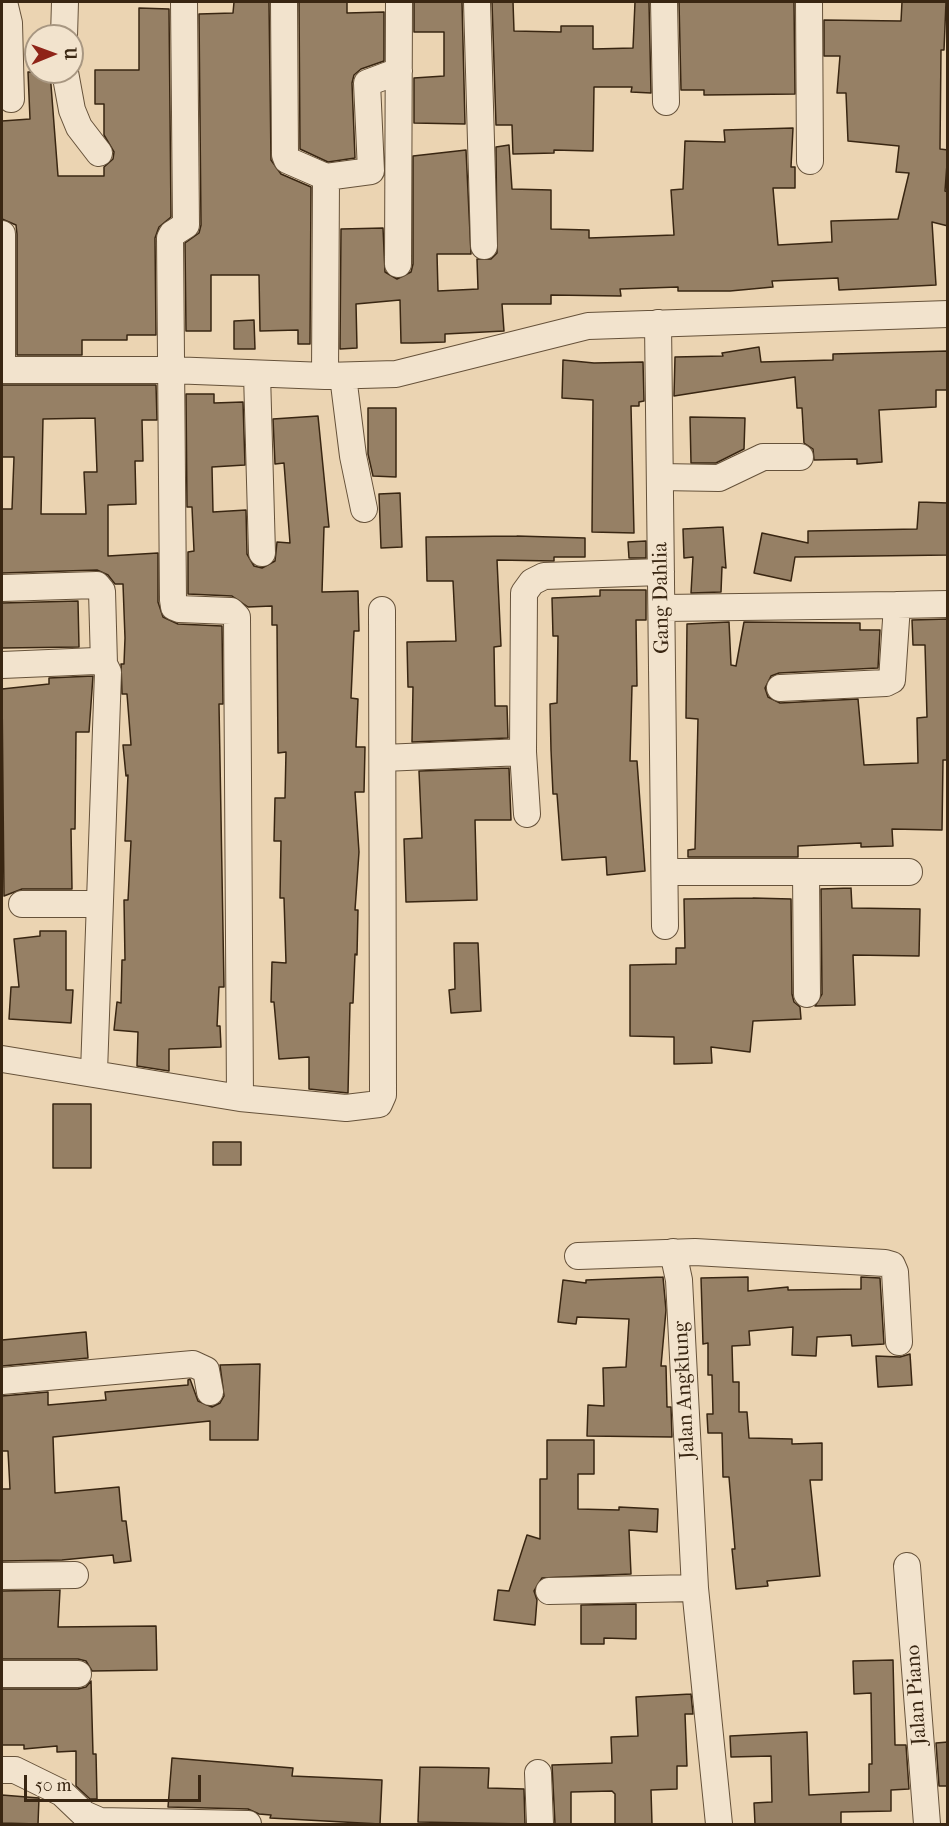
<!DOCTYPE html>
<style>
body{margin:0}
#map{position:relative;width:949px;height:1826px;overflow:hidden;background:#ebd4b2;font-family:"IM FELL French Canon",serif}
canvas{display:block}
.frame{position:absolute;inset:0;border:3px solid #392612;pointer-events:none}
.north{position:absolute;left:24px;top:24px;width:60px;height:60px;box-sizing:border-box;background:#f2e3cd;border:2px solid #a89782;border-radius:50%;rotate:89deg;font-size:16px;font-weight:700;line-height:24px;text-align:center;color:#392612}
.north::after{content:'';display:block;margin:auto;width:21px;height:27px;background:#8f2418;clip-path:polygon(50% 0,100% 100%,50% 72%,0 100%)}
.scale{position:absolute;left:24px;top:1775px;width:177px;height:27px;box-sizing:border-box;border:3px solid #392612;border-top:0;padding-left:8px;font-size:18px;line-height:21px;white-space:nowrap;color:#392612;-webkit-text-stroke:4px #f2e3cd;paint-order:stroke}
</style>
<div id="map">
<canvas width="949" height="1826"></canvas>
<div class="frame"></div>
<div class="north">U</div>
<div class="scale">50 m</div>
</div>
<script>
const context = document.querySelector('canvas').getContext('2d');
context.lineJoin = 'round';
function fillPath(path, color) { context.fillStyle = color; context.fill(path, 'evenodd'); }
const poly = rows => new Path2D(rows.map(r => 'M' + r).join(''));
function trace(path, color, width, dash) { context.strokeStyle = color; context.lineWidth = width; context.lineCap = dash ? 'butt' : 'round'; context.setLineDash(dash || []); context.stroke(path); }
function drawText(font, color, halo, rows, align = 'center') {
  context.font = font + ' "IM FELL French Canon",serif'; context.lineWidth = 4.5; context.setLineDash([]); context.textBaseline = 'middle'; context.strokeStyle = halo; context.fillStyle = color; for (const [text, x, y, turn = 0] of rows) {
    context.save(); context.translate(x, y); context.rotate((+turn || 0) * Math.PI / 180); context.textAlign = isNaN(turn) ? turn : align; if (halo) context.strokeText(text, 0, 0); context.fillText(text, 0, 0); context.restore();
  }
}
const building = poly([
 [234,2,269,2,271,160,281,174,311,187,310,344,298,344,298,330,260,331,259,275,211,275,211,331,186,331,185,243,199,233,201,225,199,14,233,13,234,2],
 [299,2,347,2,347,13,384,12,384,61,361,69,354,75,352,83,355,158,328,162,300,149,299,2],
 [414,2,462,2,465,124,414,123,414,78,444,76,444,32,414,32,414,2],
 [492,2,513,2,514,31,561,32,561,26,593,26,593,49,633,48,635,2,649,2,651,93,631,92,632,87,594,87,593,151,554,150,554,153,513,154,512,125,496,125,492,2],
 [679,2,794,2,795,94,704,95,704,90,681,90,679,2],
 [902,2,946,2,944,50,941,50,940,149,948,150,945,191,948,192,948,226,932,222,936,285,839,290,838,278,772,281,773,287,730,291,678,291,678,287,620,289,621,296,551,295,551,304,502,304,504,331,445,334,445,342,413,343,401,343,400,300,356,304,357,348,340,349,341,229,383,228,385,272,397,279,411,272,413,264,413,156,466,150,471,254,437,254,438,291,478,289,477,259,491,259,497,253,496,147,509,145,512,189,551,190,551,229,589,230,589,238,674,235,671,190,683,189,685,141,725,142,724,130,793,128,791,167,795,167,795,188,773,188,778,245,832,242,831,221,898,219,909,173,896,172,899,146,848,141,846,93,837,93,840,56,824,56,824,20,901,21,902,2],
 [139,8,169,9,171,217,159,227,155,238,156,335,127,335,127,340,82,340,82,355,17,355,17,234,16,225,2,219,2,121,30,119,28,72,50,72,58,176,104,176,104,167,113,159,114,152,104,135,104,104,95,104,95,70,139,70,139,8],
 [254,320,255,349,234,349,234,321,254,320],
 [759,347,761,362,833,360,833,354,948,351,948,390,936,390,936,407,879,410,882,462,857,464,857,459,814,460,813,449,804,443,802,408,797,408,795,377,674,396,675,357,723,356,722,353,759,347],
 [563,360,594,363,643,362,644,401,639,402,639,406,631,406,634,533,592,532,593,400,562,398,563,360],
 [2,385,156,385,157,420,142,420,143,461,135,461,136,504,108,505,108,556,158,553,158,602,163,617,178,624,222,626,223,704,219,704,224,987,219,987,217,1026,220,1026,221,1047,169,1049,169,1071,137,1066,138,1032,114,1030,117,1002,121,1003,122,960,125,960,124,900,128,900,131,841,125,841,128,775,126,776,123,745,131,745,127,694,122,694,121,664,124,664,125,638,123,584,115,584,108,575,97,570,2,573,2,509,12,509,14,457,2,457,2,385],
 [95,418,97,472,84,472,86,514,41,514,43,419,95,418],
 [186,394,214,394,214,403,243,402,245,465,212,467,213,512,246,510,247,554,254,566,262,568,275,561,277,542,290,543,284,463,275,464,273,419,318,416,329,527,324,527,322,592,358,591,359,631,354,631,351,698,358,699,356,747,365,747,364,792,355,792,359,852,355,910,358,910,357,955,355,954,353,1003,350,1003,348,1093,309,1089,309,1057,279,1059,274,1002,271,1002,272,962,286,963,284,898,280,898,281,841,274,841,275,798,285,798,286,752,278,753,277,625,272,625,272,606,248,607,232,596,188,594,188,552,194,551,192,507,187,507,186,394],
 [368,408,396,408,396,477,373,476,368,454,368,408],
 [690,417,745,418,744,449,716,463,691,463,690,417],
 [400,493,402,547,381,548,379,494,400,493],
 [919,502,948,503,948,555,795,557,791,581,754,573,762,533,808,543,808,531,917,529,919,502],
 [723,527,726,568,722,567,721,592,691,593,693,557,684,558,683,529,723,527],
 [517,536,585,538,585,557,554,557,554,561,497,560,501,646,494,647,495,706,507,706,508,738,412,742,413,687,408,687,407,642,456,641,453,581,427,581,426,537,517,536],
 [646,541,646,558,629,558,628,542,646,541],
 [600,590,646,590,646,620,636,620,637,686,632,686,630,761,637,761,645,871,607,875,606,857,562,860,557,794,553,794,551,750,550,704,557,703,558,636,553,636,552,598,600,596,600,590],
 [78,601,79,647,2,648,2,603,78,601],
 [948,619,948,760,943,760,942,830,892,829,893,846,861,847,861,843,798,846,798,857,688,857,688,850,695,849,698,719,686,718,687,624,729,622,731,665,736,666,744,622,860,623,860,630,880,630,878,668,779,673,771,676,765,688,768,697,780,703,858,699,864,765,918,763,917,718,927,717,925,645,913,645,912,620,948,619],
 [93,676,89,732,76,732,75,829,71,829,72,889,22,889,4,896,2,689,49,684,49,678,93,676],
 [509,768,511,820,475,820,477,900,406,902,404,839,422,838,419,771,509,768],
 [851,888,852,908,920,909,919,956,853,955,855,1005,815,1006,822,994,821,889,851,888],
 [753,898,791,899,792,994,794,1002,800,1007,801,1019,753,1021,750,1052,711,1047,712,1063,674,1064,674,1037,630,1036,630,965,676,964,676,948,685,948,684,899,753,898],
 [40,931,66,931,66,990,73,990,71,1023,9,1019,11,987,19,987,14,939,40,936,40,931],
 [454,943,478,943,481,1011,451,1013,449,990,455,989,454,943],
 [53,1104,91,1104,91,1168,53,1168,53,1104],
 [213,1142,241,1142,241,1165,213,1165,213,1142],
 [663,1277,666,1310,661,1366,666,1366,667,1407,671,1407,672,1437,587,1436,588,1405,604,1406,603,1368,626,1367,629,1319,577,1317,576,1324,558,1322,563,1280,586,1283,586,1280,663,1277],
 [748,1277,748,1291,788,1287,788,1290,861,1289,861,1277,880,1278,884,1344,852,1346,851,1335,817,1337,816,1356,792,1355,793,1327,749,1331,750,1345,732,1346,733,1382,739,1382,739,1412,747,1412,749,1438,792,1439,792,1444,822,1443,822,1480,810,1480,820,1576,767,1581,768,1586,736,1589,732,1549,735,1549,729,1477,723,1477,722,1433,708,1433,707,1414,713,1414,712,1375,708,1375,708,1343,703,1344,701,1278,748,1277],
 [86,1332,88,1358,2,1366,2,1340,86,1332],
 [910,1354,912,1385,878,1387,876,1356,900,1357,910,1354],
 [260,1364,258,1440,210,1440,210,1421,53,1437,55,1493,119,1487,122,1521,126,1521,131,1561,114,1563,113,1555,62,1560,2,1561,2,1489,10,1489,8,1451,2,1451,2,1396,48,1392,48,1405,106,1400,105,1392,188,1385,188,1380,190,1379,198,1401,212,1407,220,1403,224,1396,220,1365,260,1364],
 [547,1440,594,1440,594,1474,578,1474,578,1509,619,1510,619,1507,658,1509,657,1532,629,1530,631,1574,542,1578,534,1591,537,1600,535,1625,494,1620,498,1590,509,1591,527,1535,540,1539,540,1479,547,1479,547,1440],
 [60,1590,58,1627,156,1626,157,1670,92,1671,86,1661,78,1659,2,1659,2,1591,60,1590],
 [636,1604,636,1639,604,1638,604,1644,581,1644,581,1605,636,1604],
 [893,1660,895,1745,906,1745,909,1789,891,1790,891,1811,841,1812,841,1824,755,1824,754,1803,772,1802,771,1756,731,1757,730,1736,807,1732,809,1795,869,1792,869,1764,872,1764,871,1693,854,1694,853,1661,893,1660],
 [91,1681,93,1754,96,1754,97,1799,90,1799,76,1786,76,1751,57,1752,57,1746,24,1749,24,1745,2,1745,2,1689,78,1689,86,1687,91,1681],
 [691,1694,693,1714,685,1714,687,1766,677,1766,677,1789,651,1790,652,1824,615,1824,615,1794,612,1791,571,1792,571,1824,555,1824,552,1765,612,1763,611,1737,638,1736,636,1697,691,1694],
 [948,1742,948,1786,939,1786,936,1743,948,1742],
 [172,1758,293,1768,292,1776,382,1780,380,1824,270,1818,271,1815,259,1814,248,1809,168,1807,172,1758],
 [420,1767,489,1768,488,1788,524,1789,525,1824,418,1822,420,1767],
 [2,1795,39,1798,38,1824,2,1823,2,1795]
]);
fillPath(building, '#968065');
trace(building, '#392612', 1.5);
const minor = poly([
 [4,2,9,23,11,99],
 [184,2,186,225,172,234,170,238,173,600,174,607,179,609,231,611,237,617,240,1098],
 [284,2,285,155,287,160,326,177,325,376],
 [477,2,484,246],
 [664,2,666,102],
 [809,2,810,161],
 [64,36,65,2],
 [65,72,72,110,79,127,99,153],
 [326,177,371,171,367,83,399,71],
 [398,264,399,2],
 [658,323,665,926],
 [2,370,170,370,325,376,396,374,588,326,948,314],
 [2,370,2,234],
 [257,374,262,553],
 [343,376,353,456,364,509],
 [660,477,719,478,763,457,800,457],
 [2,588,97,585,102,591,104,664,108,672,94,1072],
 [897,605,948,604],
 [663,608,897,605,892,680,886,683,780,688],
 [2,665,96,661,104,664],
 [383,758,523,752],
 [527,814,523,752,524,593,532,582,544,576,661,572],
 [666,872,909,872],
 [806,872,807,994],
 [22,904,98,904],
 [2,1059,240,1098,346,1108,379,1104,383,1095,382,610],
 [673,1252,679,1280,695,1588,719,1824],
 [578,1256,695,1252,885,1263,892,1265,895,1272,899,1342],
 [2,1381,193,1364,206,1370,210,1392],
 [907,1566,927,1824],
 [2,1576,75,1575],
 [549,1591,695,1588],
 [2,1674,78,1674],
 [2,1770,15,1770,62,1793,84,1814,100,1821,248,1824],
 [538,1773,540,1824]
]);
trace(minor, '#66523a', 28);
trace(minor, '#f2e3cd', 26);
drawText('21px', '#392612', '#f2e3cd', [
 ["Gang Dahlia",662,598,-91],
 ["Jalan Angklung",685,1390,-93],
 ["Jalan Piano",917,1695,-94]
]);
</script>
